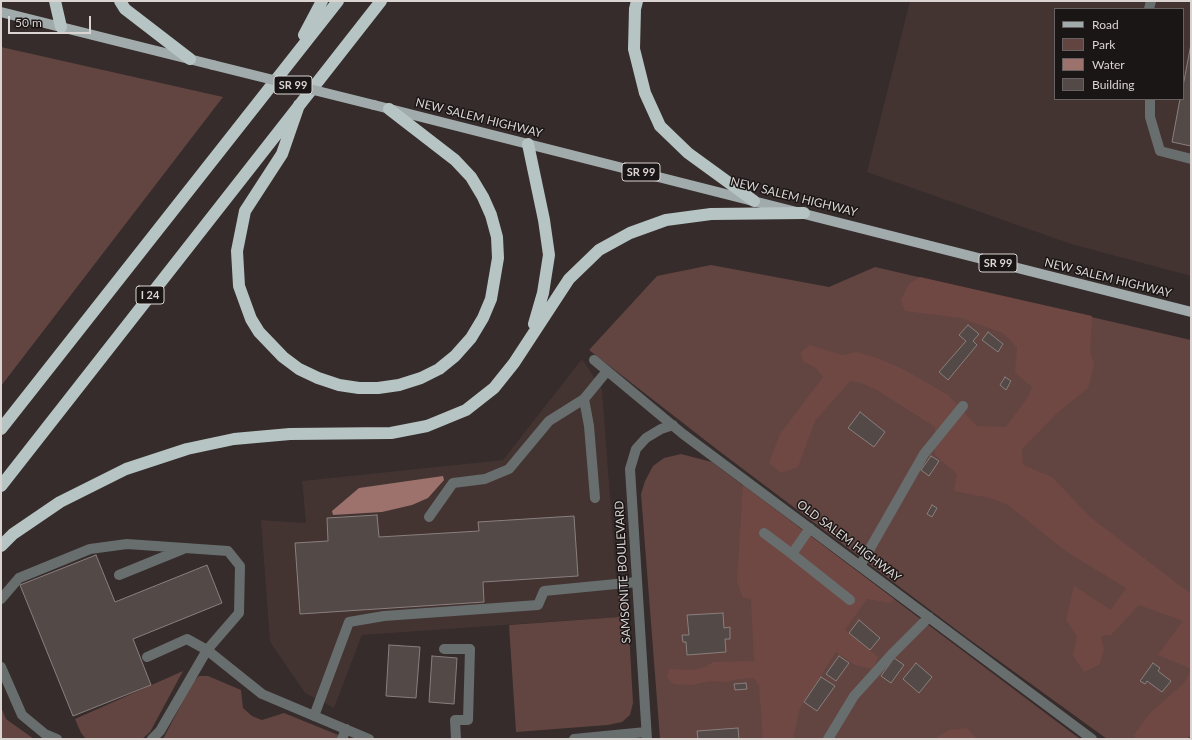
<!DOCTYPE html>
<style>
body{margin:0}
#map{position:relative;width:1192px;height:740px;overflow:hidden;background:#352c2b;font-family:Lato,sans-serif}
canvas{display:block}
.frame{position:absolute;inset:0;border:2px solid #dad4d3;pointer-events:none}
.legend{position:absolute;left:1054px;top:8px;width:130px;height:92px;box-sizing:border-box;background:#1a1615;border:1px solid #676261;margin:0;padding:5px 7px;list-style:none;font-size:12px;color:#dad4d3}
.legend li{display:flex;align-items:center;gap:8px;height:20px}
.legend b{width:20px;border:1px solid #676261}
.scale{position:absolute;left:8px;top:16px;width:83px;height:18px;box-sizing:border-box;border:2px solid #dad4d3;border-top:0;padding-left:5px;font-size:12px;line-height:14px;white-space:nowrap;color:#dad4d3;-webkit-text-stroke:3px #1a1615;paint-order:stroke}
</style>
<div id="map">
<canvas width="1192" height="740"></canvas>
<div class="frame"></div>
<ul class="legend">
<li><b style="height:5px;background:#a1abac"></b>Road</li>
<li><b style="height:11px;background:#624440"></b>Park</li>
<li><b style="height:11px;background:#9d726c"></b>Water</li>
<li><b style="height:11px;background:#534a48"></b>Building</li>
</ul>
<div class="scale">50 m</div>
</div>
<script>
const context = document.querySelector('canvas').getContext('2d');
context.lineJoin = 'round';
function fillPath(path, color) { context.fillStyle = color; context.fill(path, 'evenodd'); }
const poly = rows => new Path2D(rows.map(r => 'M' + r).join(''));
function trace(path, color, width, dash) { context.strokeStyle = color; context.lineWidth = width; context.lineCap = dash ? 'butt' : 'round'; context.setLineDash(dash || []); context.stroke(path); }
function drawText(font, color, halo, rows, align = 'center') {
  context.font = font + ' Lato,sans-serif'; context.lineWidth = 3; context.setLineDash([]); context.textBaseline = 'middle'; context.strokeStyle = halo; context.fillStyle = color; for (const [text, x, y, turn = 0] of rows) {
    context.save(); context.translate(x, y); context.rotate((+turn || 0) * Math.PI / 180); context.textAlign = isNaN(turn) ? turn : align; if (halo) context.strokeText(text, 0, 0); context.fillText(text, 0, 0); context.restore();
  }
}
fillPath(poly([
 [910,1,1191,1,1191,276,1071,244,867,172],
 [1055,9,1183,9,1183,99,1055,99],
 [582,359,602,389,619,617,362,635,334,708,305,693,270,642,261,520,306,523,302,481,503,460]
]), '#433331');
fillPath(poly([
 [1,47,223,97,1,386],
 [711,265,829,287,875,267,1191,340,1191,736,1186,739,1107,739,966,637,719,451,589,350,657,276],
 [681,454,712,462,1080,739,660,739,641,494,645,481,653,466,664,458],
 [618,594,627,594,633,703,630,715,622,722,608,725,516,732,509,625,619,617],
 [183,671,150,732,142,739,86,739,81,733,75,719],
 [199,676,208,676,241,690,243,708,252,716,262,720,284,713,348,739,163,739,193,682],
 [1,707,6,719,34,739,1,739]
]), '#624440');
fillPath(poly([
 [920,277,1092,316,1090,351,1094,365,1088,388,1056,414,1022,449,1023,465,1052,477,1090,517,1191,594,1191,669,1158,655,1183,621,1139,605,1111,635,1101,636,1104,649,1100,664,1084,672,1073,655,1077,637,1066,619,1074,586,1111,610,1126,588,1067,552,1008,505,990,498,954,491,957,474,935,455,935,427,877,390,861,383,850,381,815,421,798,467,781,473,769,463,780,434,823,377,816,368,804,362,800,353,810,345,842,355,856,352,877,358,903,369,948,395,977,426,1006,427,1028,397,1032,387,1015,373,1017,347,1003,333,961,318,905,311,901,300,909,284],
 [743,485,894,599,890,603,867,599,845,630,878,657,873,669,855,665,836,652,800,708,793,739,763,739,759,685,754,678,738,679,727,682,711,681,692,685,674,684,667,677,669,669,694,670,705,667,713,662,754,661,751,599,743,598,737,582],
 [1191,670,1191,736,1186,739,1136,739,1134,735,1149,714,1184,683],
 [967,728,977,739,934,739,949,730]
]), '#704843');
fillPath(poly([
 [443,476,444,480,428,498,412,505,382,512,333,515,332,511,359,488]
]), '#9d726c');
const building = poly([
 [1191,44,1191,146,1172,142,1180,99,1183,99,1183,86,1191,44],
 [968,325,979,334,973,341,977,345,948,380,939,372,966,341,959,335,968,325],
 [988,332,1003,344,998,352,982,340,988,332],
 [1005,377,1011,381,1006,390,1000,385,1005,377],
 [860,412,885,432,874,447,848,428,860,412],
 [931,456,939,461,929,476,921,470,931,456],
 [932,505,937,508,932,517,927,514,932,505],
 [377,515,379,537,479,531,478,522,574,516,578,576,483,582,484,602,300,614,295,543,328,541,327,518,377,515],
 [96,555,115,602,207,565,222,603,133,639,151,685,73,716,20,585,96,555],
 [723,613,724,628,730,627,730,639,725,639,726,652,687,655,686,642,683,642,682,635,689,635,687,615,723,613],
 [859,620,880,638,870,650,849,633,859,620],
 [389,645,420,647,416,698,386,696,389,645],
 [432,656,457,658,454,704,429,702,432,656],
 [839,656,849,663,836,681,826,674,839,656],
 [894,658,904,665,891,683,881,676,894,658],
 [916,663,932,677,919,693,903,679,916,663],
 [1153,663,1160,668,1158,671,1171,681,1162,692,1147,681,1145,684,1140,681,1153,663],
 [821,677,835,686,817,711,804,702,821,677],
 [746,683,747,689,735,690,734,684,746,683],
 [738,728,739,739,698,739,697,731,738,728]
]);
fillPath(building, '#534a48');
trace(building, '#8a7f7e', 1);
trace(poly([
 [1149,9,1151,1],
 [1150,99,1150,117,1160,151,1191,159],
 [594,360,683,434,1092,739],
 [595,498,589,426,584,399,607,371],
 [429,517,453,483,485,479,509,469,549,421,584,399],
 [764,533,792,554,810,528],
 [792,554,850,600],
 [860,566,924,454,963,406],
 [119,575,183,549],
 [1,599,19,578,90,549,127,544,228,551,240,566,239,613,207,650,160,731,152,739],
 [444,649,470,649,468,720,455,720,456,739],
 [147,657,187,639,207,650,262,694,369,739],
 [1,667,22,715,45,734,57,739],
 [314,716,349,622,384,616,538,605,544,591,637,582],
 [342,739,346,729],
 [574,739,646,732],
 [647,739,630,469,636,449,646,438,661,429,673,425],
 [828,739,854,696,891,655,929,617]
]), '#686d6e', 10);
trace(poly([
 [1,12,213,65],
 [374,105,1191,312]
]), '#a1abac', 10);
trace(poly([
 [55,1,61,27],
 [120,1,125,9,190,59],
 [637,1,635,9,634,49,645,93,660,126,688,153,754,201],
 [304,35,322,1],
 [299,105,282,154,245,211,237,251,239,286,251,319,259,332,283,357,299,369,318,378,339,385,359,388,378,388,399,385,421,378,439,369,455,356,471,338,483,318,491,299,498,258,497,237,491,215,483,197,471,177,455,160,389,109],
 [528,144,544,220,549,255,543,293,534,324],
 [1,429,338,1],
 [1,486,381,1],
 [1,546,13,534,60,502,126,469,187,449,234,439,290,434,391,433,427,426,466,410,494,388,514,363,569,279,599,250,630,233,666,220,711,214,804,213]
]), '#b7c4c4', 12);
trace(poly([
 [213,65,374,105]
]), '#a1abac', 10);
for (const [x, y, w] of [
 [293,85,38],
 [641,172,38],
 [998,263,38],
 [150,295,28]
]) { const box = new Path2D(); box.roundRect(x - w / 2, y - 9, w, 18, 3); context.fillStyle = '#1a1615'; context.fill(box); trace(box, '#dad4d3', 1); }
drawText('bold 11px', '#dad4d3', null, [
 ["SR 99",293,85],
 ["SR 99",641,172],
 ["SR 99",998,263],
 ["I 24",150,295]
]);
drawText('12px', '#dad4d3', '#1a1615', [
 ["NEW SALEM HIGHWAY",479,118,14],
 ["NEW SALEM HIGHWAY",794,197,14],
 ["NEW SALEM HIGHWAY",1108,278,14],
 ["OLD SALEM HIGHWAY",849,541,37],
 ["SAMSONITE BOULEVARD",623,572,-93]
]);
</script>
